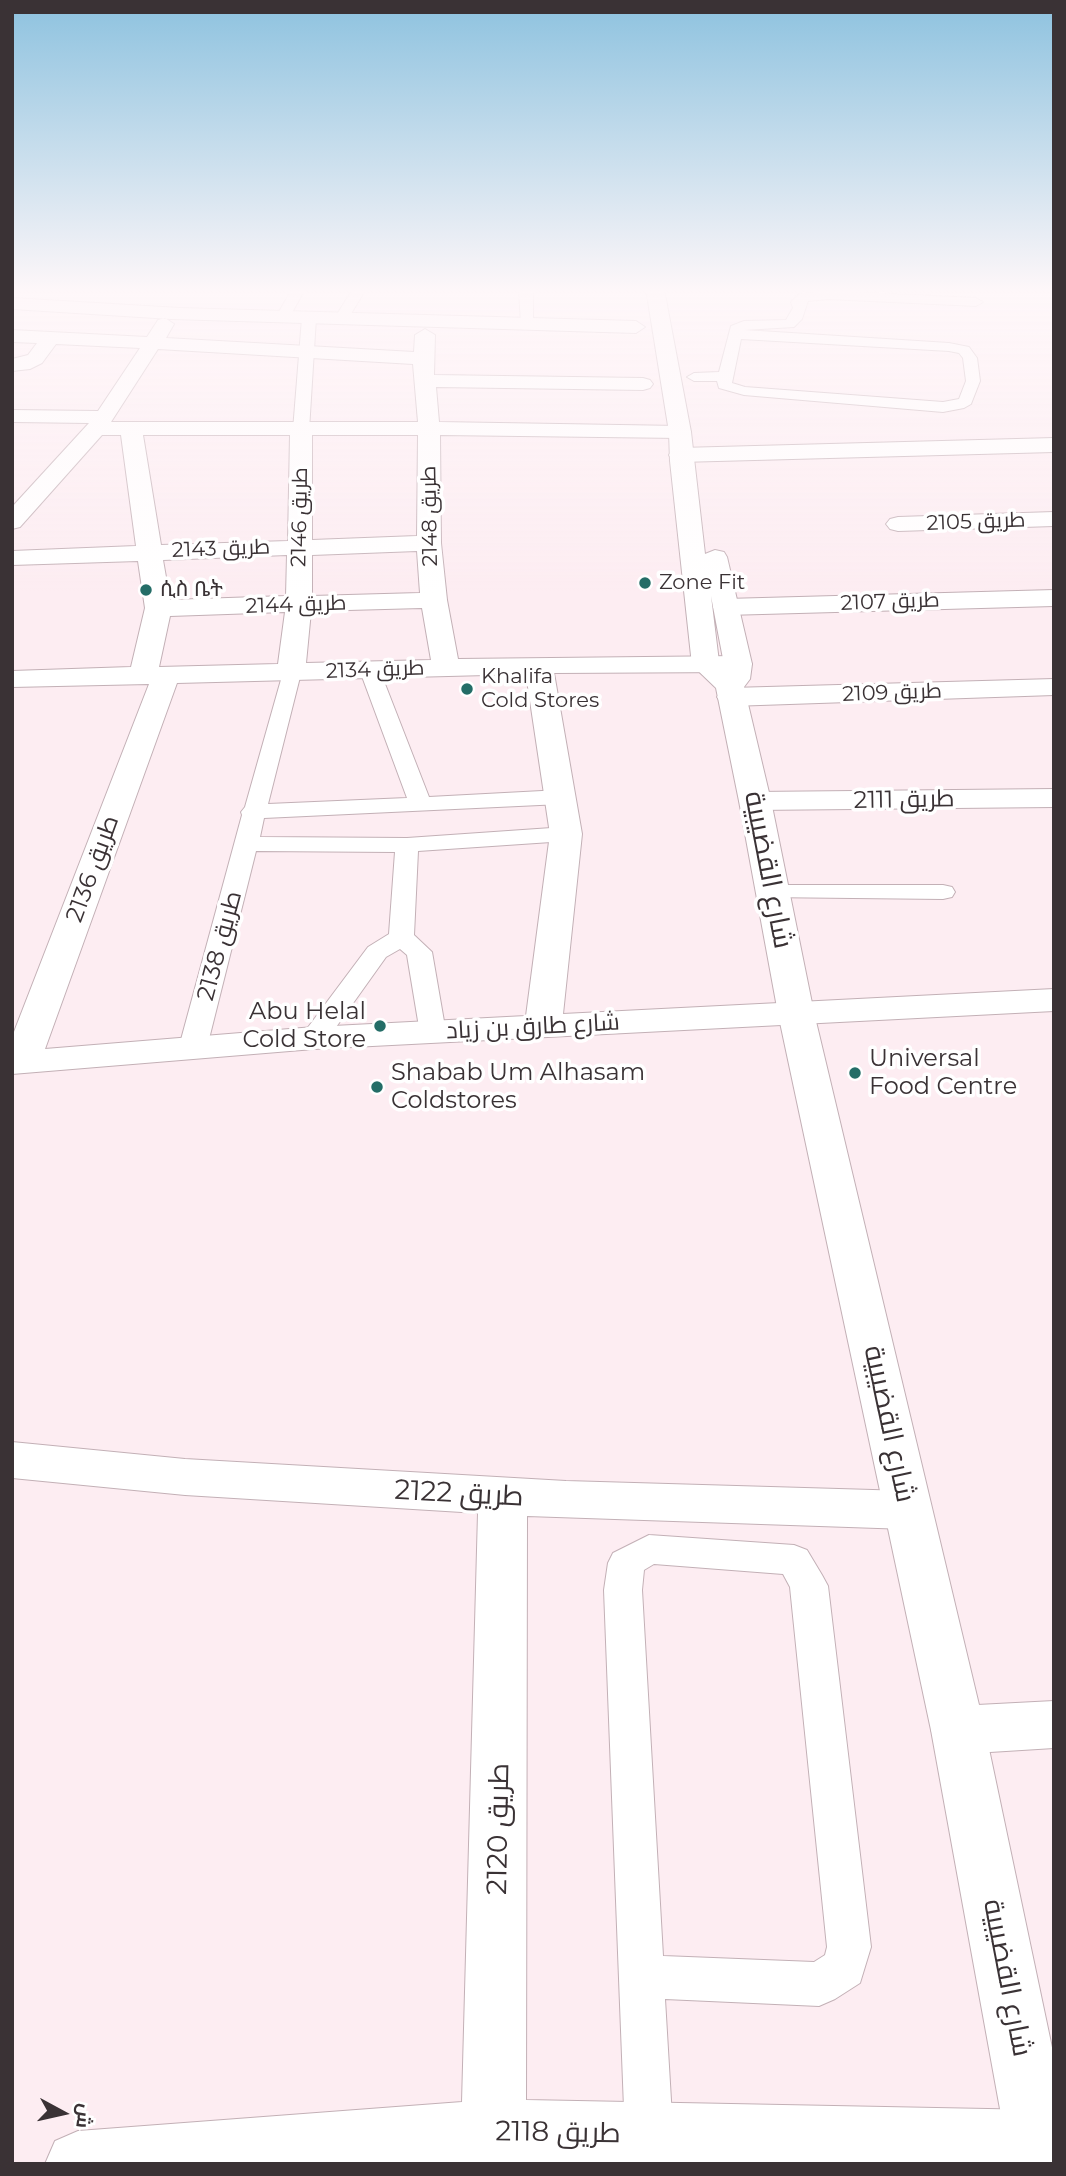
<!DOCTYPE html>
<meta charset="utf-8">
<style>
body{margin:0}
#map{position:relative;width:1066px;height:2176px;overflow:hidden;background:#fdedf2;font-family:Montserrat,Cairo,sans-serif}
canvas{display:block}
.frame{position:absolute;inset:0;border:14px solid #3a3235;pointer-events:none}
.north{position:absolute;left:28px;top:2078px;width:70px;height:70px;-webkit-text-stroke:5px #fff;paint-order:stroke;rotate:98deg;font-size:19px;font-weight:700;line-height:28px;text-align:center;color:#3a3235}
.north::after{content:'';display:block;margin:auto;width:24px;height:32px;background:#3a3235;clip-path:polygon(50% 0,100% 100%,50% 72%,0 100%)}
</style>
<div id="map">
<canvas width="1066" height="2176"></canvas>
<div class="frame"></div>
<div class="north">ش</div>
</div>
<script>
const context = document.querySelector('canvas').getContext('2d');
context.lineJoin = 'round';
const poly = rows => new Path2D(rows.map(r => 'M' + r).join(''));
function trace(path, color, width, dash) { context.strokeStyle = color; context.lineWidth = width; context.lineCap = dash ? 'butt' : 'round'; context.setLineDash(dash || []); context.stroke(path); }
function fillPath(path, color) { context.fillStyle = color; context.fill(path, 'evenodd'); }
function drawText(font, color, halo, rows, align = 'center') {
  context.font = font + ' Montserrat,Cairo,"Noto Sans Ethiopic",sans-serif'; context.lineWidth = 7; context.setLineDash([]); context.textBaseline = 'middle'; context.strokeStyle = halo; context.fillStyle = color; for (const [text, x, y, turn = 0] of rows) {
    context.save(); context.translate(x, y); context.rotate((+turn || 0) * Math.PI / 180); context.textAlign = isNaN(turn) ? turn : align; if (halo) context.strokeText(text, 0, 0); context.fillText(text, 0, 0); context.restore();
  }
}
const service = poly([
 [292,289,305,289,288,320,278,320,276,317,292,289],
 [353,289,366,289,346,322,336,322,334,319,353,289],
 [519,289,533,289,533,328,528,329,521,325,519,289],
 [828,291,976,298,983,302,976,306,828,299,808,301,802,319,794,327,744,330,949,343,969,347,977,358,980,381,971,404,964,408,943,412,744,395,719,388,717,381,694,381,687,377,694,373,719,372,731,326,744,321,786,320,793,308,791,302,799,294,828,291],
 [741,339,949,351,959,353,963,358,966,381,959,399,943,402,745,387,732,383,741,339],
 [309,314,316,318,309,430,301,435,293,430,302,318,309,314],
 [370,665,377,667,380,671,429,797,561,790,569,792,572,797,569,802,561,804,264,818,260,837,407,838,566,827,574,829,578,834,574,839,566,841,418,851,414,935,432,952,446,1033,443,1039,433,1041,423,1039,420,1033,407,955,400,949,386,957,324,1044,314,1046,304,1044,300,1038,368,947,389,934,395,852,256,851,207,1047,203,1053,193,1055,183,1053,179,1047,242,815,241,812,245,807,284,669,291,667,298,669,301,673,268,804,407,798,360,671,363,667,370,665],
 [772,885,943,885,952,887,955,892,952,897,943,899,763,897,760,892,763,887,772,885],
 [649,1535,794,1545,807,1550,822,1575,828,1586,871,1947,860,1983,835,1999,819,2006,665,1999,673,2134,666,2151,649,2158,632,2151,625,2134,604,1590,608,1563,613,1553,649,1535],
 [654,1564,783,1574,790,1587,827,1947,825,1955,814,1962,663,1956,642,1590,644,1570,654,1564]
]);
const minor = poly([
 [12,298,180,308,636,321,645,327,636,333,171,319,12,309,12,298],
 [165,318,174,324,166,338,414,352,415,335,425,329,435,335,434,375,643,378,650,380,653,384,650,388,643,390,436,387,439,422,680,426,688,427,691,432,688,437,680,438,440,435,441,543,447,600,458,659,738,656,748,658,752,664,748,670,738,672,554,673,582,834,563,1014,1054,989,1054,1011,314,1049,12,1074,12,1037,149,684,12,687,12,671,131,667,145,608,138,561,12,565,12,551,136,546,121,435,102,435,20,527,12,529,12,507,89,423,12,422,12,410,98,411,140,348,56,344,42,363,30,369,12,371,12,359,28,355,37,343,12,342,12,330,147,337,158,320,165,318],
 [158,349,413,364,418,422,111,422,158,349],
 [143,435,290,435,288,541,161,545,143,435],
 [312,435,418,435,417,536,312,540,312,435],
 [417,551,420,593,312,596,312,555,417,551],
 [287,555,286,596,170,600,163,560,287,555],
 [422,608,431,660,306,663,311,611,422,608],
 [285,612,278,664,159,667,170,616,285,612],
 [526,674,550,834,526,1016,314,1027,45,1049,177,683,526,674],
 [1054,438,1054,452,680,462,672,460,669,455,672,450,680,448,1054,438],
 [1054,512,1054,526,898,531,890,529,886,524,890,519,898,517,1054,512],
 [1054,590,1054,606,726,615,717,613,713,607,717,601,726,599,1054,590],
 [1054,679,1054,695,731,706,721,703,717,697,721,691,731,688,1054,679],
 [1054,789,1054,807,755,810,744,808,739,801,744,794,755,792,1054,789],
 [12,1442,185,1459,566,1481,907,1491,924,1497,932,1510,924,1523,907,1529,527,1516,526,2100,1039,2110,1054,2116,1054,2164,45,2164,55,2141,78,2131,462,2102,478,1513,185,1495,12,1478,12,1442],
 [1054,1701,1054,1748,958,1754,939,1747,931,1730,939,1713,958,1706,1054,1701]
]);
const tertiary = poly([
 [646,289,664,289,691,432,705,554,715,550,724,552,727,557,752,664,750,679,744,687,771,801,814,1013,985,1730,1054,2057,1054,2164,1010,2164,931,1730,778,1013,739,801,716,688,692,665,670,461,669,432,646,289],
 [711,596,724,664,724,666,719,662,711,596]
]);
trace(service, '#c3b0b6', 2);
trace(minor, '#c3b0b6', 2);
trace(tertiary, '#c3b0b6', 2);
fillPath(service, '#fff');
fillPath(minor, '#fff');
fillPath(tertiary, '#fff');
const sky = context.createLinearGradient(0, 0, 0, 594);
sky.addColorStop(0, '#8dc2df');
sky.addColorStop(0.49, '#fef7f9');
sky.addColorStop(1, '#fef7f900');
context.fillStyle = sky;
context.fillRect(0, 0, 1066, 594);
for (const [x, y, r, color] of [
 [645,583,7,"#246d67"],
 [146,590,7,"#246d67"],
 [467,689,7,"#246d67"],
 [380,1026,7,"#246d67"],
 [855,1073,7,"#246d67"],
 [377,1087,7,"#246d67"]
]) { const dot = new Path2D(); dot.arc(x, y, r, 0, 2 * Math.PI); context.fillStyle = color; context.fill(dot); trace(dot, '#fff', 2.5); }
drawText('21px', '#3a3235', '#fff', [
 ["طريق 2148",430,516,-91],
 ["طريق 2146",300,517,-89],
 ["طريق 2105",976,522,-2],
 ["طريق 2143",221,549,-2],
 ["طريق 2107",890,602,-2],
 ["طريق 2144",296,605,-2],
 ["طريق 2134",375,670,-2],
 ["طريق 2109",892,693,-2]
]);
drawText('21px', '#3a3235', '#fff', [
 ["Zone Fit",659,583],
 ["ሲስ ቤት",160,590],
 ["Khalifa",481,677],
 ["Cold Stores",481,701]
], 'left');
drawText('24px', '#3a3235', '#fff', [
 ["طريق 2111",904,800,-1],
 ["طريق 2136",93,869,-70],
 ["طريق 2138",220,946,-75],
 ["شارع طارق بن زياد",533,1027,-3]
]);
drawText('24px', '#3a3235', '#fff', [
 ["Abu Helal",366,1012,"right"],
 ["Cold Store",366,1040,"right"],
 ["Universal",869,1059],
 ["Food Centre",869,1087],
 ["Shabab Um Alhasam",391,1073],
 ["Coldstores",391,1101]
], 'left');
drawText('28px', '#3a3235', '#fff', [
 ["شارع القضيبية",768,870,79],
 ["شارع القضيبية",889,1424,78],
 ["طريق 2122",459,1494,3],
 ["طريق 2120",499,1829,-89],
 ["شارع القضيبية",1007,1978,79],
 ["طريق 2118",558,2133,1]
]);
</script>
